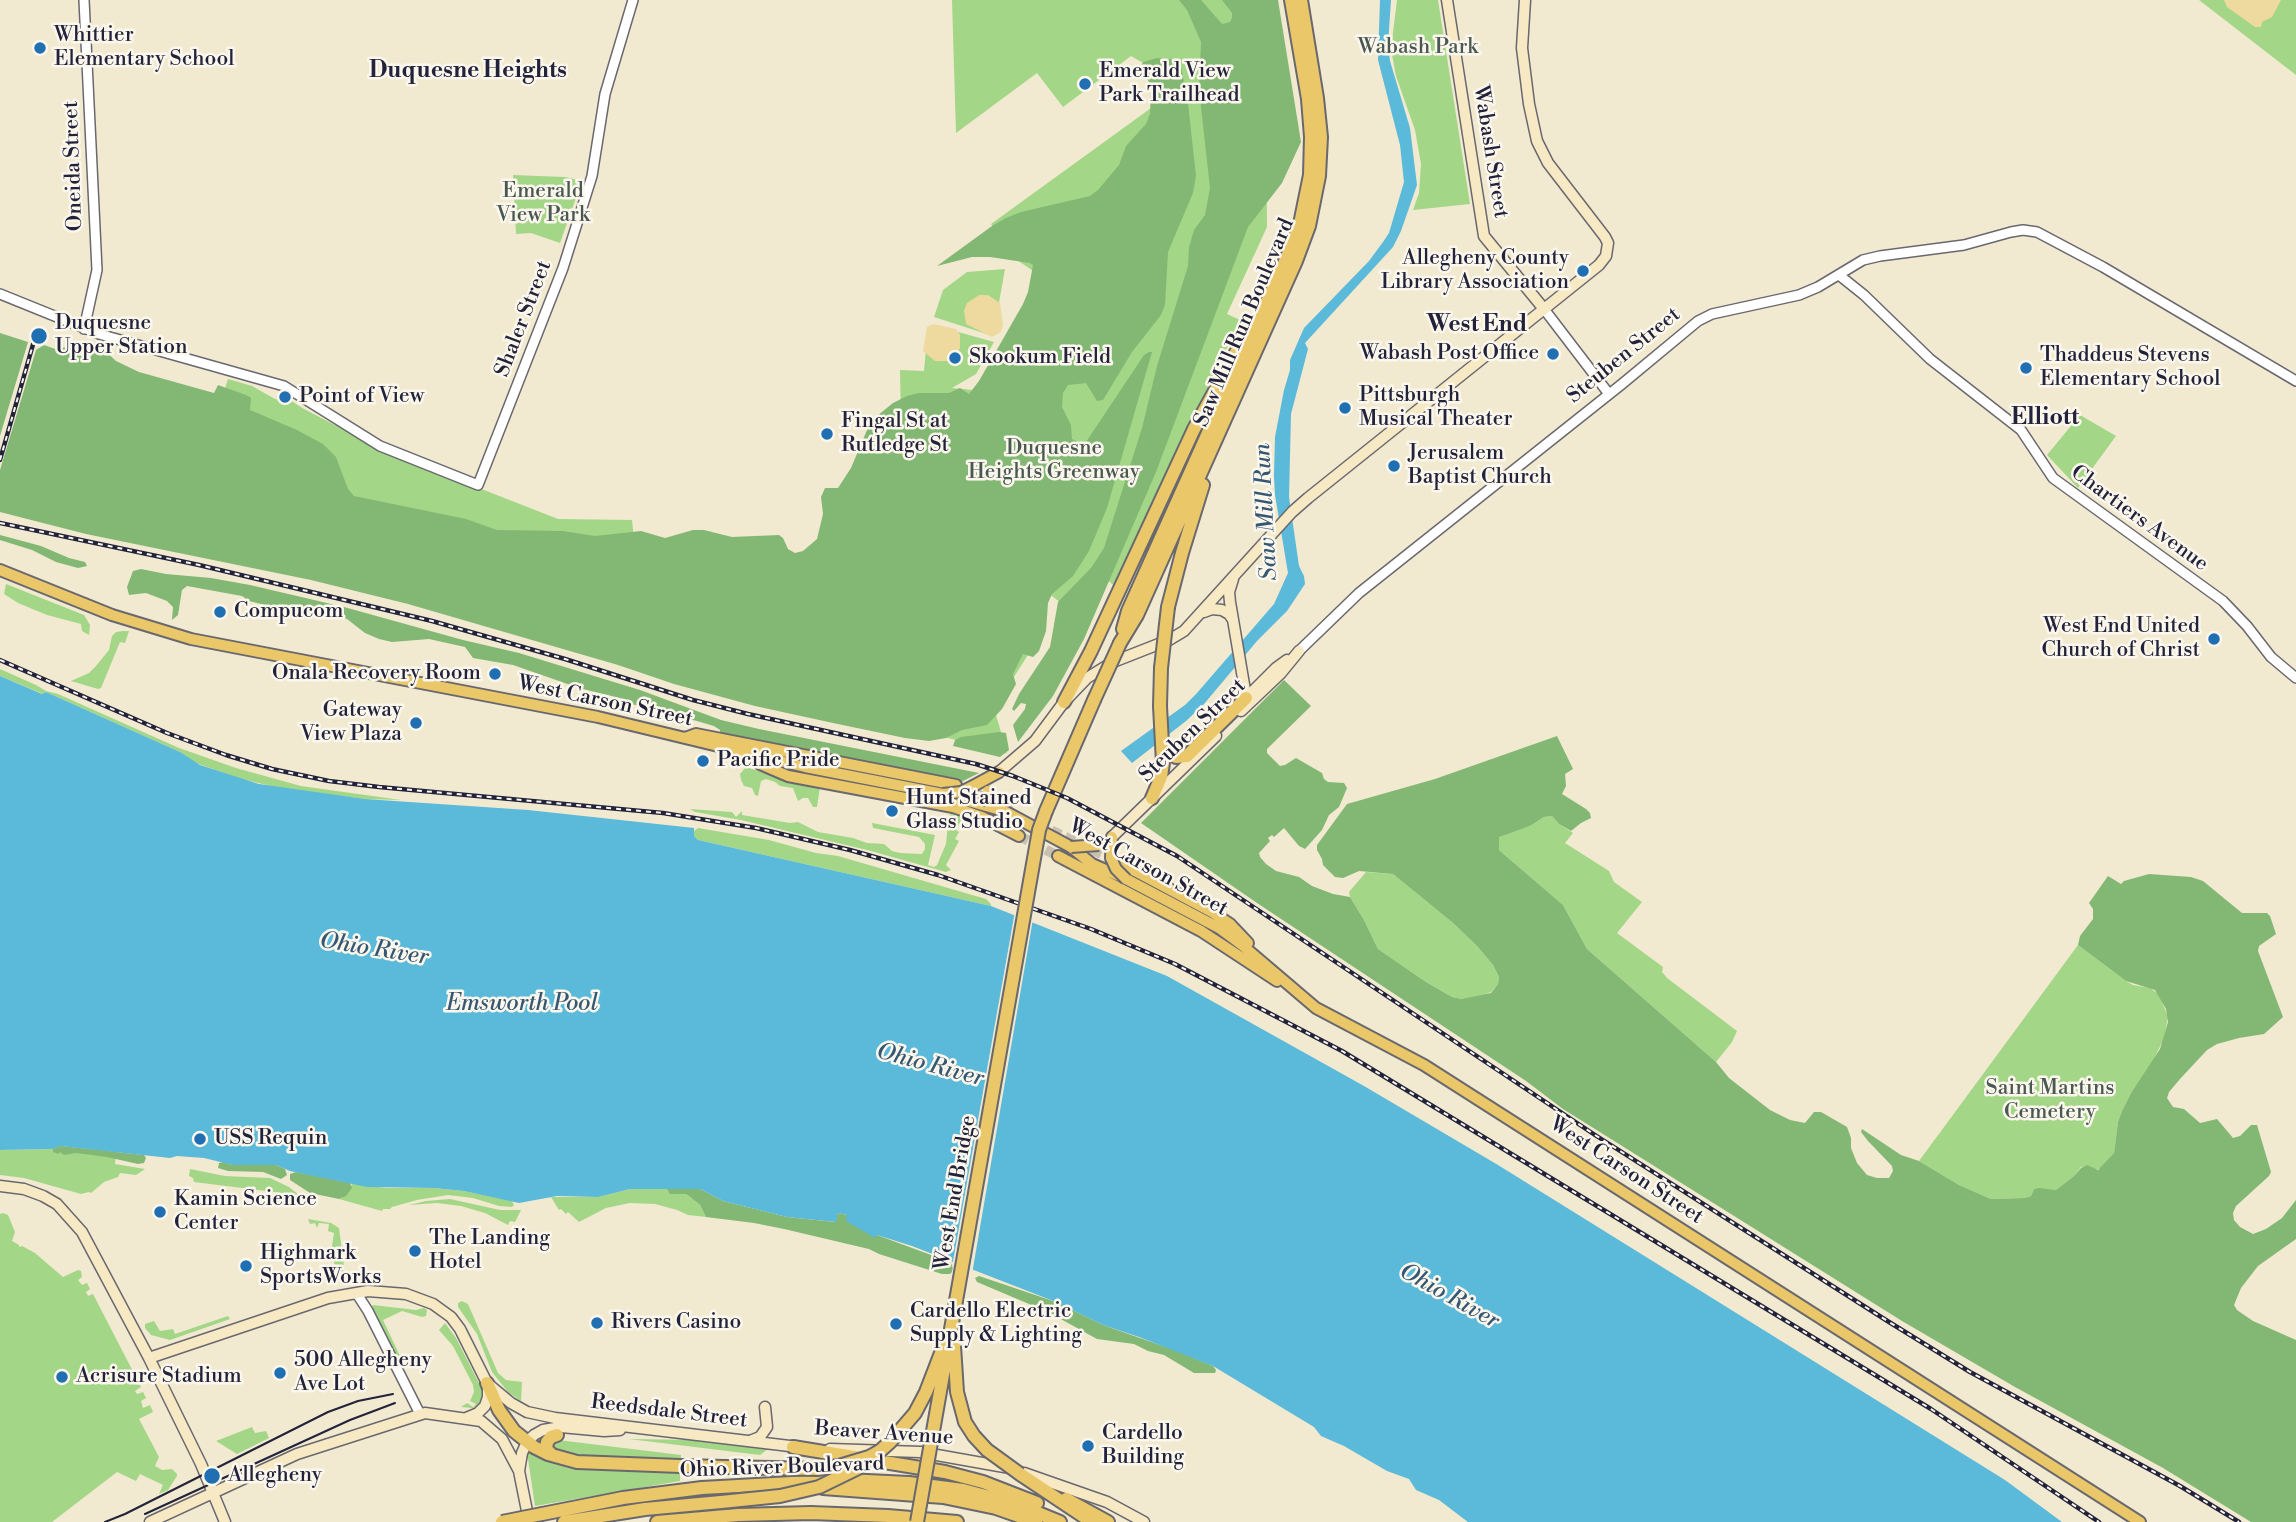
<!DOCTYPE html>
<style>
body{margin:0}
canvas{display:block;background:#f1e9d0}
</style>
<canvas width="2296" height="1522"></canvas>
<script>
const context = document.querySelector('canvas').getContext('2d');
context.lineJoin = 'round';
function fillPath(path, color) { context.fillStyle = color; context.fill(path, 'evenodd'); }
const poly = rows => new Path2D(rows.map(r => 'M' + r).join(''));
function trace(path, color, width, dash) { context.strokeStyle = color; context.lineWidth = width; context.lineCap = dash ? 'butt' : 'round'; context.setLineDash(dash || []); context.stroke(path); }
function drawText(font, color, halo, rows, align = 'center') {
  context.font = font + ' "Libre Bodoni",serif'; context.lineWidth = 5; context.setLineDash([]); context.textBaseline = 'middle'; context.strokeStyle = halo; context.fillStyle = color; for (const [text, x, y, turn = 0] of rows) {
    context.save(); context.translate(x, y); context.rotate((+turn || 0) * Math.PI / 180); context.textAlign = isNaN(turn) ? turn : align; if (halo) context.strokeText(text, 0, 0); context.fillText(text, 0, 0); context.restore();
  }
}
fillPath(poly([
 [952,0,1231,0,1266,115,1267,227,1227,314,1240,320,1115,587,1097,569,1061,603,1017,569,1033,647,994,708,1007,753,0,497,218,411,228,379,252,386,275,399,293,402,304,409,387,452,558,519,632,520,634,539,787,572,902,474,900,370,924,371,928,328,933,325,994,342,976,374,952,388,973,390,1048,281,1017,260,991,224,1158,103,1145,64,1131,56,1063,107,1037,73,956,133],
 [1397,0,1438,0,1470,204,1413,210,1419,193,1421,164,1415,130,1396,76,1391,49],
 [2199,0,2296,0,2296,75],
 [513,175,565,177,582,181,560,243,531,233,516,234],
 [1005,269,993,336,934,317,943,290,967,272],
 [2080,415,2116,436,2078,488,2047,455],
 [6,584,84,615,90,625,89,635,82,631,81,624,47,615,18,603,4,594],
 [123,631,129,631,125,643,120,642,101,688,98,689,71,681,89,673,96,666,109,650,112,636,116,632],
 [0,669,36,685,46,691,58,694,179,748,236,768,301,786,401,800,365,799,279,788,238,778,193,762,180,752,46,692,43,694,0,676],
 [746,767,798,784,820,787,817,807,813,807,808,798,803,798,798,801,793,788,780,786,775,782,766,779,761,781,758,796,755,795,752,788,744,786,741,780,740,774],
 [690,809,732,812,736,817,742,811,742,815,790,823,798,822,818,832,853,838,867,843,884,844,892,851,900,853,922,854,925,849,925,844,919,837,873,828,872,823,935,835,928,865,934,867,937,865,946,844,948,822,951,813,963,817,956,830,959,832,955,839,959,841,946,865,951,870,946,872,867,850,741,820,695,812],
 [1552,816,1559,824,1573,833,1565,843,1609,871,1614,882,1642,902,1617,933,1663,967,1662,972,1667,978,1737,1031,1732,1042,1716,1062,1587,949,1563,905,1499,850,1498,840,1500,836,1530,826,1544,817],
 [698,828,769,840,816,853,838,856,986,899,991,904,991,906,698,840,694,836,694,831],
 [1366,872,1393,874,1453,923,1477,946,1493,965,1499,977,1498,984,1491,992,1472,999,1462,999,1452,997,1426,982,1378,949,1364,920,1350,897,1349,892],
 [2078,945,2126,981,2133,985,2150,988,2159,994,2168,1017,2164,1038,2153,1061,2131,1093,2122,1111,2118,1122,2114,1153,2101,1168,2095,1170,2089,1166,2081,1167,2074,1176,2056,1190,2034,1189,2031,1196,2025,1198,1991,1199,1959,1185,1919,1161],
 [60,1146,116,1151,115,1164,145,1169,136,1175,120,1173,118,1177,104,1182,91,1193,89,1192,81,1194,24,1178,0,1175,0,1150,53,1149],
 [190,1169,225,1176,270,1178,289,1187,299,1195,194,1182,193,1178,189,1176],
 [350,1183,386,1188,434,1188,464,1191,512,1201,514,1205,512,1207,499,1206,473,1198,448,1195,417,1200,392,1207,390,1209,383,1209,382,1211,339,1199,342,1198,352,1185],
 [630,1189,667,1189,670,1193,686,1194,700,1205,706,1217,688,1215,677,1210,655,1204,630,1203,606,1208,579,1222,568,1212,566,1214,561,1209,559,1210,551,1197,598,1197],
 [450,1199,500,1210,521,1210,515,1222,510,1221,508,1225,485,1213,461,1206,437,1203,409,1205,426,1201],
 [3,1213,8,1215,15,1232,12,1241,19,1245,19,1247,22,1246,35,1253,63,1277,78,1270,81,1271,82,1277,78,1280,82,1285,87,1283,90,1289,86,1292,88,1296,93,1294,141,1387,135,1391,137,1394,143,1392,146,1398,141,1401,143,1408,150,1405,153,1412,139,1419,159,1457,155,1466,162,1470,172,1469,177,1474,177,1476,168,1490,159,1494,163,1485,140,1474,136,1481,117,1472,52,1522,0,1522,0,1214],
 [308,1219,331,1223,339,1228,344,1266,342,1276,338,1275,331,1253,334,1233,328,1231,329,1224,319,1223,317,1228,315,1223,310,1224],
 [462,1301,468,1304,498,1373,506,1380,522,1382,521,1401,508,1392,492,1372,477,1334,458,1307,458,1303],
 [373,1305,416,1310,424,1308,427,1310,426,1316,422,1317,402,1311,383,1320,400,1356,395,1356,371,1309],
 [228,1316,230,1319,170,1340,151,1335,145,1328,145,1324,154,1321,160,1331,173,1329,175,1334],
 [445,1323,456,1338,483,1391,481,1402,473,1408,461,1407,467,1403,473,1407,476,1404,470,1401,474,1392,473,1385,453,1346,439,1330],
 [252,1427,255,1433,266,1431,269,1438,237,1454,216,1441],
 [629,1439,696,1440,768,1449,760,1455],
 [558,1440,681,1455,681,1462,580,1457,551,1450,551,1443],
 [528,1449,553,1462,573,1467,680,1470,680,1481,535,1506,528,1459,526,1458]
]), '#a3d787');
fillPath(poly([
 [1179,0,1201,0,1222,24,1230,22,1232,18,1232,13,1222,0,1278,0,1301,142,1282,183,1248,227,1156,472,1084,639,1053,696,1018,742,1013,725,1025,709,1026,704,1021,703,1014,711,1012,709,1019,694,1050,647,1058,602,1091,568,1104,548,1142,428,1157,366,1188,266,1189,247,1194,230,1205,215,1210,188,1199,89,1201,42,1187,10],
 [1157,58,1171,59,1176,61,1181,67,1188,103,1196,176,1193,193,1168,252,1165,305,1161,315,1132,352,1103,400,1097,401,1086,383,1068,385,1063,393,1062,407,1071,425,1072,439,1084,445,1144,355,1149,352,1152,352,1107,508,1089,551,1073,576,1052,594,1048,603,1046,631,1039,651,1033,657,1023,654,1013,674,1016,684,1002,709,987,725,962,730,946,738,929,741,905,738,833,723,755,706,674,684,618,665,408,604,311,580,86,534,0,512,0,470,36,350,44,345,55,349,67,347,73,354,90,358,93,353,100,354,101,347,116,361,139,372,214,393,218,385,246,395,251,398,250,410,297,430,323,444,336,457,348,489,354,496,466,519,497,530,563,531,595,536,641,531,665,538,693,530,704,530,732,537,779,535,783,538,788,549,795,553,803,551,817,539,823,514,821,497,825,488,838,488,851,468,870,423,877,416,893,403,907,396,919,393,949,393,960,388,969,394,979,381,1023,304,1028,292,1033,265,1030,263,990,257,972,257,937,266,992,226,1006,218,1021,212,1090,196,1098,190,1119,165,1126,146,1146,124,1150,114,1151,85,1140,68,1143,62],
 [0,333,28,342,0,436],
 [0,535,41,546,69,558,85,562,87,566,78,568,56,562,32,550,0,540],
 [141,569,166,574,211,578,250,585,344,607,463,640,519,653,640,690,721,720,759,729,979,773,959,783,720,735,720,730,714,726,645,706,628,704,620,698,579,688,513,665,473,658,465,647,429,639,392,642,379,639,365,633,347,619,309,610,273,607,245,600,245,598,242,596,187,586,182,590,178,615,172,620,173,607,167,601,146,593,129,595,127,587,133,571],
 [1284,680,1311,706,1267,749,1267,753,1280,766,1285,765,1296,758,1322,773,1324,779,1328,782,1344,783,1347,788,1339,807,1329,815,1322,830,1305,849,1299,846,1284,828,1274,837,1272,835,1268,838,1270,841,1259,853,1260,857,1266,864,1276,871,1299,877,1312,886,1333,894,1350,897,1364,920,1378,949,1426,982,1452,997,1462,999,1491,993,1498,984,1499,977,1493,965,1477,946,1453,923,1393,874,1359,871,1343,878,1335,877,1323,865,1322,859,1317,850,1317,845,1347,804,1435,779,1557,736,1573,769,1565,774,1566,786,1562,794,1586,809,1590,813,1591,818,1581,823,1571,831,1559,824,1552,816,1544,817,1530,826,1499,837,1499,850,1563,905,1587,949,1716,1062,1729,1078,1770,1110,1790,1120,1805,1123,1814,1112,1821,1112,1847,1127,1851,1138,1851,1148,1857,1163,1867,1175,1877,1178,1889,1178,1893,1171,1892,1166,1868,1141,1861,1132,1862,1129,1901,1155,1919,1161,1959,1185,1991,1199,2025,1198,2031,1196,2034,1189,2039,1188,2056,1190,2074,1176,2081,1168,2087,1165,2098,1170,2114,1153,2118,1122,2122,1111,2131,1093,2160,1049,2168,1022,2166,1009,2155,990,2126,981,2078,945,2080,936,2093,919,2093,909,2089,903,2108,876,2121,884,2124,881,2149,874,2191,877,2203,881,2242,913,2267,913,2270,916,2276,934,2259,946,2258,951,2283,1017,2264,1034,2239,1038,2217,1044,2207,1050,2180,1079,2169,1092,2167,1098,2173,1107,2184,1109,2200,1123,2217,1119,2233,1138,2240,1136,2251,1125,2257,1125,2271,1172,2269,1176,2236,1206,2233,1213,2234,1220,2240,1227,2253,1234,2266,1229,2282,1218,2296,1200,2296,1239,2258,1266,2241,1288,2234,1305,2237,1310,2253,1321,2296,1340,2296,1522,2251,1522,2163,1468,2015,1387,1902,1321,1563,1109,1526,1081,1257,903,1141,823],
 [999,732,1006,733,1009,750,1000,757,953,746,955,740,961,737],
 [60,1146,144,1155,146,1158,144,1163,138,1164,107,1157,76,1153,64,1155,60,1152,58,1154,53,1152,53,1149],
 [223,1162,233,1165,276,1165,285,1169,287,1175,281,1179,263,1172,228,1171,218,1168,219,1163],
 [296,1172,350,1183,352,1188,346,1196,339,1199,310,1193,290,1180,290,1174],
 [667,1189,700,1189,723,1201,787,1217,835,1222,838,1213,847,1215,877,1235,950,1262,953,1266,952,1272,950,1274,942,1274,879,1254,869,1249,784,1229,754,1223,706,1217,700,1205,690,1197,686,1194,670,1194],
 [979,1276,1056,1302,1103,1325,1174,1350,1213,1366,1216,1370,1215,1373,1194,1373,1164,1355,1148,1351,1134,1344,1097,1339,1048,1312,977,1282,975,1278]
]), '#82b874');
fillPath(poly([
 [2224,0,2281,0,2272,17,2262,22,2261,27,2255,27,2227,7],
 [979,295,988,295,1000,303,1003,325,1001,332,992,337,966,324,964,311,967,303],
 [933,324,956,329,960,335,960,348,957,354,947,361,935,361,923,351,927,327]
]), '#eeda9e');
fillPath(poly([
 [1380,0,1391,0,1388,44,1390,61,1410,128,1417,185,1401,231,1393,247,1305,343,1308,349,1291,414,1289,497,1299,566,1304,576,1305,584,1287,611,1257,641,1204,704,1186,721,1132,763,1121,751,1185,705,1197,693,1274,604,1288,573,1275,495,1274,476,1275,437,1284,390,1290,370,1290,360,1304,328,1369,261,1383,242,1389,233,1404,182,1400,145,1378,60],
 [0,676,42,694,46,692,180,752,200,765,259,784,365,799,528,810,694,828,694,836,698,840,991,906,1167,976,1364,1086,1498,1165,2005,1480,2062,1522,1468,1522,1439,1500,1416,1490,1409,1479,1387,1471,1344,1446,1321,1436,1314,1427,1213,1366,1139,1337,1103,1325,1056,1302,912,1246,877,1235,875,1238,846,1221,847,1215,838,1213,836,1222,787,1217,723,1201,700,1189,630,1189,598,1197,557,1196,519,1203,464,1191,434,1188,367,1187,290,1171,276,1165,233,1165,204,1158,177,1156,170,1158,60,1146,53,1149,0,1150]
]), '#5bb9da');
fillPath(poly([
 [1015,911,1033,919,972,1274,952,1267]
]), '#f1e9d0');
trace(poly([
 [962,787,1011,810],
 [1038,824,1118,862],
 [1019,836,1058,856]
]), '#c8c1b2', 10, [10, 5]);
const tertiary = poly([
 [84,0,97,270,84,329],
 [1839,275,1864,295,1930,359,2021,430,2053,478,2223,601,2247,626,2271,657,2296,678],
 [0,294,99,334,284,386,380,446,478,485,563,268,592,176,605,94,633,0],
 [1544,309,1609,394],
 [1299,651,1359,593,1622,384,1698,321,1712,314,1799,295,1818,287,1863,260,1880,256,1964,245,2011,232,2023,230,2037,232,2103,267,2296,381],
 [357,1294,368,1311,420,1414]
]);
const secondary = poly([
 [1447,0,1484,236,1544,309],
 [1233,579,1229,592,1230,602,1247,702],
 [1204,612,1212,609,1222,610,1229,614,1233,620],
 [1246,698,1276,668,1287,660],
 [1241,711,1281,673,1299,651],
 [999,772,1035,741,1064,702,1087,678,1113,662,1169,640,1184,631,1292,512,1308,498,1599,265,1606,256,1608,243,1605,237,1548,163,1537,141,1529,104,1522,48,1525,0],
 [1112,837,1216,736],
 [0,1186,24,1189,43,1196,57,1204,82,1232,149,1358,201,1464,225,1522],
 [149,1358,328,1298,368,1291,406,1294,433,1304,451,1317,460,1329,487,1383,511,1403,527,1412,555,1418,798,1447],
 [466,1418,478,1413,485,1406,488,1397,488,1387],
 [750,1441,760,1437,767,1427,765,1407],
 [830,1449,920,1452,1010,1468],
 [519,1471,522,1453,527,1442,534,1435,543,1430,561,1427,604,1431,620,1430],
 [1024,1473,1107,1502,1144,1522],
 [150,1522,297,1454,425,1413,481,1421,502,1439,519,1471,529,1521]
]);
const primary = poly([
 [0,570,112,615,191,639,598,717,805,767,943,794,1004,811,1071,847,1092,864,1126,879,1219,928,1242,945,1316,1008,1424,1065,2140,1522],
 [685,738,696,734,956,785],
 [756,756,760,764,788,776,953,807,982,817,1019,836],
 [975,785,999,772],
 [1058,856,1201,931,1277,981],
 [1111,858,1112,837],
 [1120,863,1212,912,1230,924,1248,943]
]);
const trunk = poly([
 [1168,607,1182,553,1203,485],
 [1123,629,1128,611,1287,257,1300,224,1310,175,1311,137,1308,99,1291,0],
 [1120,643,1137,615,1296,261,1309,226,1319,176,1321,137,1317,98,1301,0],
 [1064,702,1091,651,1194,429,1238,349],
 [1163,749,1176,757,1187,756,1246,698],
 [1152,798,1161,777,1163,763,1160,706,1161,668],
 [1046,811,1094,700],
 [487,1383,499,1410,514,1431,534,1447,548,1454,577,1462,680,1466],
 [552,1455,546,1449,547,1442,551,1437,557,1435],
 [1066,1499,1108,1522]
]);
const motorway = poly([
 [793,1447,945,1472,983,1482,1037,1503],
 [1020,1474,1092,1522],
 [823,1488,943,1497,996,1508,1036,1522],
 [542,1514,623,1498,702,1488,846,1480,909,1483,963,1490,1016,1504,1060,1522],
 [564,1522,645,1509,721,1502],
 [657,1522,738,1515,811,1513,888,1516,957,1522]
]);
trace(tertiary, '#6a686f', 12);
trace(secondary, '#6a686f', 13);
trace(primary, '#6a686f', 14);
trace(trunk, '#6a686f', 16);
trace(motorway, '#6a686f', 16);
trace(tertiary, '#fff', 9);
trace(secondary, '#f7e9c3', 10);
trace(primary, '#eac769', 10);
trace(trunk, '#eac769', 12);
trace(motorway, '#eac769', 12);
trace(poly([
 [145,1514,350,1420,395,1403],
 [105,1522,125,1514,328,1412,358,1401,393,1394]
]), '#22223b', 2);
const rail = poly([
 [0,460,34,341],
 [0,523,199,565,432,621,565,659,693,700,748,714,976,764,1013,776,1067,798,1177,856,1595,1135,1889,1322,1970,1372,2180,1486,2239,1522],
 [0,660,167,733,226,755,272,769,329,781,379,787,663,813,756,828,850,850,938,875,1091,929,1175,964,1342,1051,1931,1409,2099,1522]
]);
trace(rail, '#22223b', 4.5);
trace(rail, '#fbf7ec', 2, [5]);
const primaryBridge = poly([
 [988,791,990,806],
 [943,794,961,792,975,785],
 [1071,847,1099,845],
 [1111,858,1116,869,1126,879]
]);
const trunkBridge = poly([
 [1161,668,1168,607],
 [1094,700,1120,643],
 [954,1346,957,1392,965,1422,974,1436,987,1450,1020,1474],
 [680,1466,817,1469,839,1466,869,1457,880,1451,890,1442,915,1413,926,1392,943,1348],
 [917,1522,1039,830,1046,811]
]);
const motorwayBridge = poly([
 [721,1502,780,1496,819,1487,858,1468,880,1451],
 [502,1522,542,1514]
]);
trace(primaryBridge, '#6a686f', 14, []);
trace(trunkBridge, '#6a686f', 16, []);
trace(motorwayBridge, '#6a686f', 16, []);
trace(primaryBridge, '#eac769', 10);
trace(trunkBridge, '#eac769', 12);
trace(motorwayBridge, '#eac769', 12);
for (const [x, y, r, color] of [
 [40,48,7,"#1f6fb2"],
 [1085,84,7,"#1f6fb2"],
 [1583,271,7,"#1f6fb2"],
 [39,336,9,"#1f6fb2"],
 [1553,354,7,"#1f6fb2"],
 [955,358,7,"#1f6fb2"],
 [2026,368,7,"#1f6fb2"],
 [285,397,7,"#1f6fb2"],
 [1345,408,7,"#1f6fb2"],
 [827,434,7,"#1f6fb2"],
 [1394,466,7,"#1f6fb2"],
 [220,612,7,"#1f6fb2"],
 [2214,639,7,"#1f6fb2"],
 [495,674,7,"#1f6fb2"],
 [416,723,7,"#1f6fb2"],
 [703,761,7,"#1f6fb2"],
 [892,811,7,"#1f6fb2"],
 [200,1139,7,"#1f6fb2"],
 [160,1212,7,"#1f6fb2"],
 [415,1251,7,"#1f6fb2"],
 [246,1266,7,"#1f6fb2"],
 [597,1323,7,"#1f6fb2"],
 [896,1324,7,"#1f6fb2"],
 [280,1373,7,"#1f6fb2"],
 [62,1377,7,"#1f6fb2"],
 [1088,1446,7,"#1f6fb2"],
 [212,1476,9,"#1f6fb2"]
]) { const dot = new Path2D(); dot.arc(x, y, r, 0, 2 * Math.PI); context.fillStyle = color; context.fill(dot); trace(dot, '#fbf7ec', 2.5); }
drawText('21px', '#22223b', '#fbf7ec', [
 ["Whittier",54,36],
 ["Elementary School",54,60],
 ["Emerald View",1099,72],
 ["Park Trailhead",1099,96],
 ["Allegheny County",1569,259,"right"],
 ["Library Association",1569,283,"right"],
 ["Duquesne",55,324],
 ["Upper Station",55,348],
 ["Wabash Post Office",1539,354,"right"],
 ["Thaddeus Stevens",2040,356],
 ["Elementary School",2040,380],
 ["Skookum Field",969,358],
 ["Pittsburgh",1359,396],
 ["Musical Theater",1359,420],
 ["Point of View",299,397],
 ["Fingal St at",841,422],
 ["Rutledge St",841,446],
 ["Jerusalem",1408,454],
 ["Baptist Church",1408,478],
 ["Compucom",234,612],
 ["West End United",2200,627,"right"],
 ["Church of Christ",2200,651,"right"],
 ["Onala Recovery Room",481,674,"right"],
 ["Gateway",402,711,"right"],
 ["View Plaza",402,735,"right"],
 ["Pacific Pride",717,761],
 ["Hunt Stained",906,799],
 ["Glass Studio",906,823],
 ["USS Requin",214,1139],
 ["Kamin Science",174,1200],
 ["Center",174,1224],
 ["The Landing",429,1239],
 ["Hotel",429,1263],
 ["Highmark",260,1254],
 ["SportsWorks",260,1278],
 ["Cardello Electric",910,1312],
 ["Supply & Lighting",910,1336],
 ["Rivers Casino",611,1323],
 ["500 Allegheny",294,1361],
 ["Ave Lot",294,1385],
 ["Acrisure Stadium",76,1377],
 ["Cardello",1102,1434],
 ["Building",1102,1458],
 ["Allegheny",228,1476]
], 'left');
drawText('21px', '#495852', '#fbf7ec', [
 ["Wabash Park",1418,48],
 ["Emerald",543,192],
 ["View Park",543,216],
 ["Duquesne",1054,449],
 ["Heights Greenway",1054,473],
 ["Saint Martins",2050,1089],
 ["Cemetery",2050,1113]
]);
drawText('21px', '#22223b', '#fbf7ec', [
 ["Wabash Street",1490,152,81],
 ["Oneida Street",74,166,-92],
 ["Shaler Street",524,319,-69],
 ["Saw Mill Run Boulevard",1245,323,-67],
 ["Steuben Street",1624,356,-39],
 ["Chartiers Avenue",2139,519,36],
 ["West Carson Street",605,702,12],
 ["Steuben Street",1193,731,-44],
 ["West Carson Street",1148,868,29],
 ["West Carson Street",1626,1171,33],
 ["West End Bridge",956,1193,-80],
 ["Reedsdale Street",669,1412,7],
 ["Beaver Avenue",884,1434,4],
 ["Ohio River Boulevard",782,1468,-2]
]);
drawText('bold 23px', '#22223b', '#fbf7ec', [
 ["Duquesne Heights",468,71],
 ["West End",1477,325],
 ["Elliott",2045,418]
]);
drawText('italic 23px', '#365773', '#fbf7ec', [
 ["Saw Mill Run",1267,512,-93],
 ["Ohio River",374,950,9],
 ["Emsworth Pool",522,1004],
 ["Ohio River",930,1066,15],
 ["Ohio River",1449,1297,29]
]);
</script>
